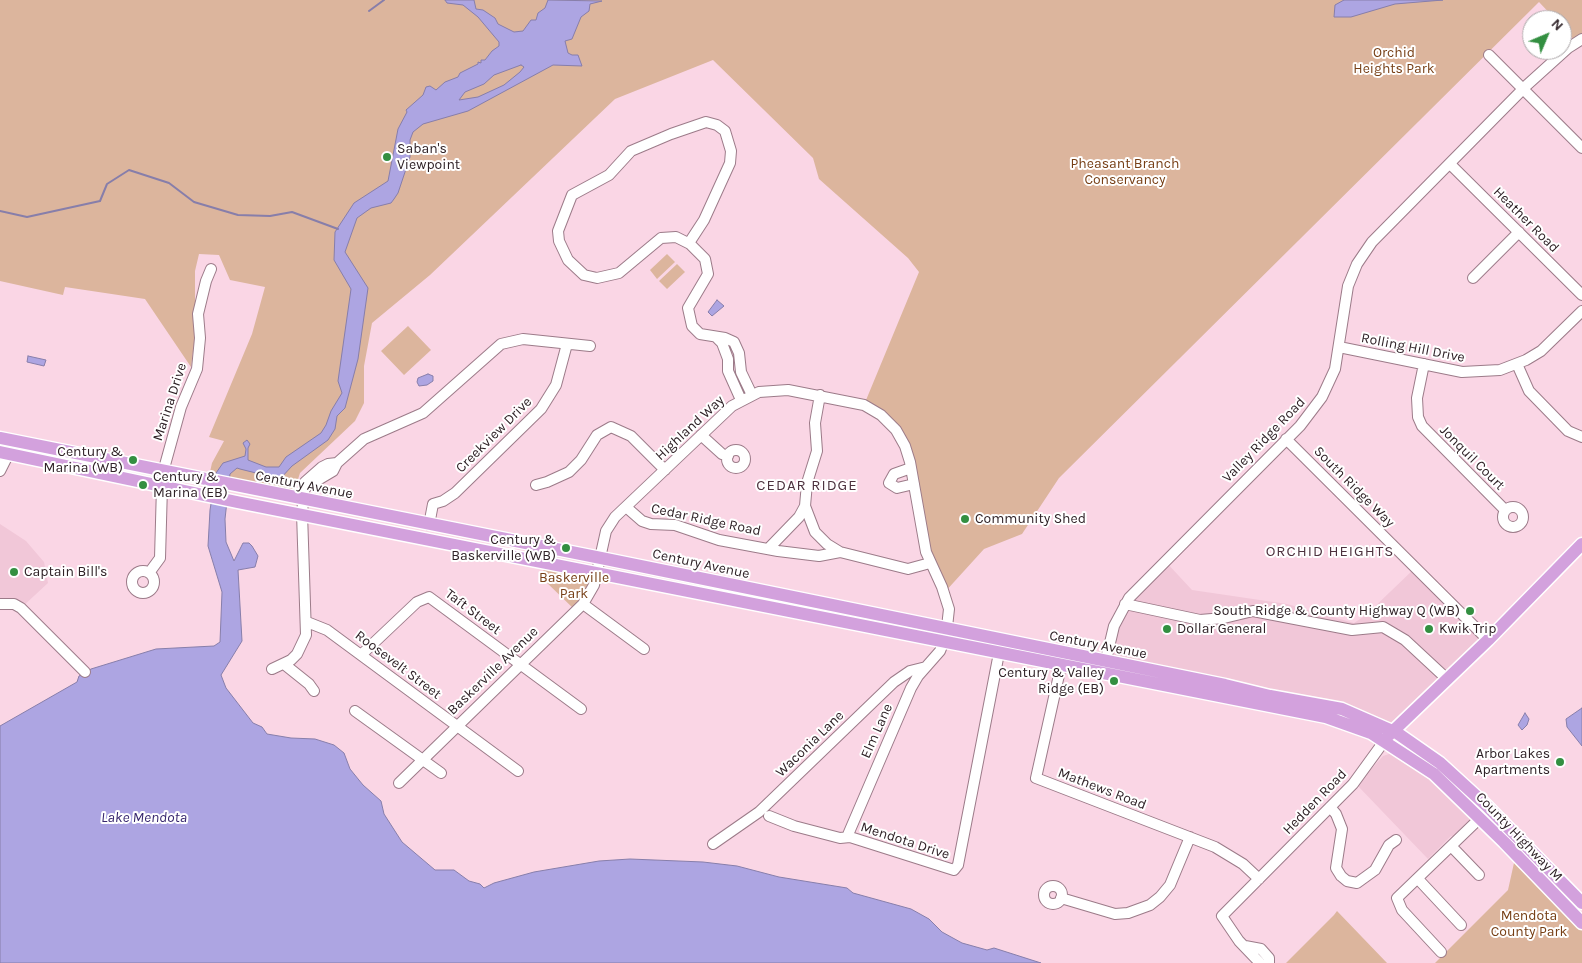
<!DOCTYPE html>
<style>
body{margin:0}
#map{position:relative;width:1582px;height:963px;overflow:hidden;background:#fad6e5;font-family:Karla,sans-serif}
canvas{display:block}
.north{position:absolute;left:1522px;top:10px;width:50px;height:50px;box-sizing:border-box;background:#fff;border:1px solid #aca7a9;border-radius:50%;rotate:45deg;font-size:14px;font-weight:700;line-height:20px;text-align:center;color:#2f2227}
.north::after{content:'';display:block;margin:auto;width:18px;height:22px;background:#338f41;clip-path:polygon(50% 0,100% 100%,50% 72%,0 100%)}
</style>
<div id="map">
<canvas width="1582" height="963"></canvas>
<div class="north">N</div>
</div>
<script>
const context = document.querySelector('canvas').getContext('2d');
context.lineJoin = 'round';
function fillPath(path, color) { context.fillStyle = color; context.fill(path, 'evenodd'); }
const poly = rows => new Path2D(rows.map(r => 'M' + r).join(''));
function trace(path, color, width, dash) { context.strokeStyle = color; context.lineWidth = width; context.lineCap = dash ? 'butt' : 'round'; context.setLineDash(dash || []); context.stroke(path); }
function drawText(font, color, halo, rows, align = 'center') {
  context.font = font + ' Karla,sans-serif'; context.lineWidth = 4; context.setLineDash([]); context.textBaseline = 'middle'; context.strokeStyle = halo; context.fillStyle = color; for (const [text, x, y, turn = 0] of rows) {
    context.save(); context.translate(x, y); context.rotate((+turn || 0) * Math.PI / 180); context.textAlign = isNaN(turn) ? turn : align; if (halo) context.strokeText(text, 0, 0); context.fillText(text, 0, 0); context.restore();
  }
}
fillPath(poly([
 [0,524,26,541,44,562,48,583,21,608,0,604],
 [1165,561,1192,590,1287,604,1354,623,1366,615,1415,568,1488,640,1393,731,1328,706,1281,691,1210,677,1105,662,1119,615],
 [1392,753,1401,756,1480,818,1459,840,1451,836,1428,859,1357,785,1383,756]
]), '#f1c7d8');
fillPath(poly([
 [0,0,1582,0,1582,39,1577,43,1562,27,1562,20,1556,20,1539,2,1059,478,1022,534,984,549,944,593,930,563,905,446,864,405,919,272,908,258,819,179,813,158,713,60,615,99,430,275,372,323,364,366,364,403,355,421,300,473,292,498,208,481,212,463,224,441,209,437,252,334,265,287,230,280,219,255,199,254,195,271,195,336,191,367,145,299,65,287,63,295,0,281],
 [667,254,675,262,657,279,650,270],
 [677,264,685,272,667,289,659,281],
 [408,326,431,350,404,375,381,351],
 [544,562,597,573,576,611,543,579],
 [1516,854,1582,923,1582,963,1435,963,1508,890],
 [1337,911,1387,963,1286,963,1334,915]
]), '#dcb59d');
const water = poly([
 [445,0,474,0,476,9,483,10,495,18,498,24,514,32,523,31,531,20,536,20,538,13,545,8,548,0,602,1,590,4,589,11,581,17,572,39,565,41,568,53,572,55,578,55,582,66,553,65,468,111,423,124,413,132,410,140,410,157,398,193,394,199,391,203,371,208,357,218,345,252,368,288,358,359,345,408,337,416,335,429,328,440,292,466,280,479,240,469,237,468,230,474,225,519,226,542,234,561,243,543,249,543,252,546,258,556,255,567,238,570,242,641,221,675,226,688,253,723,262,727,267,734,291,738,315,739,334,745,344,753,350,769,363,785,381,801,384,814,402,842,435,870,454,870,469,881,480,884,484,888,494,883,534,872,599,861,630,859,703,862,737,866,779,877,847,888,853,893,911,909,929,919,942,932,962,943,987,950,994,948,1041,963,0,963,0,726,77,682,79,676,91,669,156,649,214,646,220,642,222,592,208,546,210,510,216,473,223,463,245,456,246,449,243,443,247,440,250,444,248,448,248,460,266,467,279,467,286,457,321,433,326,425,331,411,342,393,338,381,351,289,334,260,335,232,354,203,388,181,398,129,407,112,406,110,423,95,426,87,430,86,436,90,445,82,458,77,460,73,478,64,478,62,481,63,481,60,485,60,492,51,499,46,499,42,478,17,463,5,447,3,445,0],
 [521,65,524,67,520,72,504,85,478,97,459,100,465,92,484,84,494,75,521,65],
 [1344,0,1443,0,1395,4,1351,17,1334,17,1335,5,1344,0],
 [717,300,724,306,712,316,708,312,717,300],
 [28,356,46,360,44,366,27,362,28,356],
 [428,374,433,376,433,381,427,385,419,386,417,382,418,378,428,374],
 [1582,708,1582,746,1567,727,1566,719,1582,708],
 [1525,713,1529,719,1527,725,1522,730,1518,725,1525,713]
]);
fillPath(water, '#ada5e2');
trace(water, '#877eaa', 1);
trace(poly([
 [369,11,384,0],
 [0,211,27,217,100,201,107,184,129,170,169,183,194,202,238,215,270,216,292,212,338,229]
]), '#877eaa', 2);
const minor = poly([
 [1489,55,1582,148],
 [1450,164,1582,295],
 [689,243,704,220,730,163,731,151,725,131,717,125,706,122,671,134,631,151,609,175,572,195,558,231,559,241,568,260,584,275,597,278,619,273,661,238,676,237,690,244,705,259,708,274,688,308,692,326,700,334,725,338,734,342,739,353,741,372,752,395],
 [1473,278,1519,232],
 [717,338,722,343,728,359,728,371,741,400],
 [1339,347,1462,372,1500,370,1526,360,1541,351,1582,311],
 [1424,364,1417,398,1418,417,1422,426,1505,510],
 [1517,364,1529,391,1568,431,1582,437],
 [820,395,815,423,817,451,807,483,805,506,815,532,827,544,840,552],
 [701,435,722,454,728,456],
 [1286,439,1488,640],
 '727 459a9 9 0 1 1 18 0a9 9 0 1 1-18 0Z',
 [911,468,894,474,889,483,897,488,914,484],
 [0,471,9,453],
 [536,485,547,482,569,472,581,460,597,435,611,427,631,436,665,470],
 [306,487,333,471,337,463,364,439,423,413,501,344,523,339,590,346],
 '1503 517a10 10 0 1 1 20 0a10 10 0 1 1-20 0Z',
 [626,507,642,521,651,524,675,525,719,540,778,551,819,556,840,552,908,569,930,563],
 [429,525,433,504,443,501,455,493,541,409,556,385,567,344],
 [769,548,799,517,805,506],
 '132 582a11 11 0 1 1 22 0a11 11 0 1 1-22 0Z',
 [149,573,160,558,162,486,165,465,181,407,197,369,200,338,198,314,206,281,211,269],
 [0,604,14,604,21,608,85,672],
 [583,604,644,649],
 [1125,604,1200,620,1224,618,1253,611,1352,630,1383,627,1405,640,1447,679],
 [307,622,327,630,518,771],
 [361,655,417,602,429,597,581,709],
 [284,664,309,684,314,691],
 [1061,666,1036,778,1215,847,1243,864,1259,879],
 [1104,668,1114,626,1129,598,1300,426,1322,397,1335,369,1348,286,1357,264,1372,242,1527,85,1568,48,1582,39],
 [272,669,291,660,297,654,306,635,302,513,305,482,322,467,328,464,337,463],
 [355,711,441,773],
 [399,783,583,604,594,585,606,531,615,517,732,406,759,392,788,390,864,405,881,415,896,430,905,446,910,462,926,552,942,587,949,609,946,636,940,651,918,676,911,688,847,837],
 [1330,807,1336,814,1342,829,1336,868,1341,876,1347,881,1357,883,1375,870,1389,845,1396,840],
 [769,816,794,826,840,838,850,837,954,870,958,865,999,653],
 [713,844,759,812,894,682,910,671,926,667],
 [1452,847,1479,875],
 [1418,879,1461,925],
 '1044 895a9 9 0 1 1 18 0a9 9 0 1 1-18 0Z',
 [1061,898,1115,914,1128,913,1150,905,1160,897,1170,885,1190,837],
 [1245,946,1261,949,1269,958,1269,963],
 [1441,952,1402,910,1397,898,1480,818],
 [1260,963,1239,941,1222,916,1353,784,1385,740]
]);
const major = poly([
 [0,438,601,558,1225,685,1270,696,1342,709,1397,733,1440,763,1487,806,1582,903],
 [0,452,237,502,1326,717,1371,733,1434,774,1504,842,1582,923],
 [1388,736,1488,640,1582,544]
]);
trace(minor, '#9c7b89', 12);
trace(major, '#fff', 15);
trace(minor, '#fff', 10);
trace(major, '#d3a1dd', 12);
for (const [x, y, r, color] of [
 [387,157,5,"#338f41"],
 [133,460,5,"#338f41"],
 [143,485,5,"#338f41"],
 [965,519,5,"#338f41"],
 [566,548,5,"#338f41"],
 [14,572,5,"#338f41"],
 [1470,611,5,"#338f41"],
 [1167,629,5,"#338f41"],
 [1429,629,5,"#338f41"],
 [1114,681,5,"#338f41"],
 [1560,762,5,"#338f41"]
]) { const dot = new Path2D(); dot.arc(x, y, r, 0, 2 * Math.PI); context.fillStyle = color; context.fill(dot); trace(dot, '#fff', 2); }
drawText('14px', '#763e14', '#fff', [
 ["Orchid",1394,53],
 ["Heights Park",1394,69],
 ["Pheasant Branch",1125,164],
 ["Conservancy",1125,180],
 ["Baskerville",574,578],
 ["Park",574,594],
 ["Mendota",1529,916],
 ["County Park",1529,932]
]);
drawText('14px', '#2f2227', '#fff', [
 ["Saban's",397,149],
 ["Viewpoint",397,165],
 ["Century &",123,452,"right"],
 ["Marina (WB)",123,468,"right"],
 ["Century &",153,477],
 ["Marina (EB)",153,493],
 ["Community Shed",975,519],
 ["Century &",556,540,"right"],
 ["Baskerville (WB)",556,556,"right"],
 ["Captain Bill's",24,572],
 ["South Ridge & County Highway Q (WB)",1460,611,"right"],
 ["Dollar General",1177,629],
 ["Kwik Trip",1439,629],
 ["Century & Valley",1104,673,"right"],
 ["Ridge (EB)",1104,689,"right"],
 ["Arbor Lakes",1550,754,"right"],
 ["Apartments",1550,770,"right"]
], 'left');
drawText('14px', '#2f2227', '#fff', [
 ["Heather Road",1526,220,45],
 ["Rolling Hill Drive",1413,348,11],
 ["Marina Drive",170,402,-72],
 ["Highland Way",690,428,-43],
 ["Creekview Drive",494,435,-45],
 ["Valley Ridge Road",1264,440,-46],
 ["Jonquil Court",1472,458,45],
 ["Century Avenue",304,485,11],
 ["South Ridge Way",1354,487,45],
 ["Cedar Ridge Road",706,520,12],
 ["Century Avenue",701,564,12],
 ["Taft Street",473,612,37],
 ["Century Avenue",1098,645,11],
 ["Roosevelt Street",398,665,37],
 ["Baskerville Avenue",493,671,-44],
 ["Elm Lane",877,731,-66],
 ["Waconia Lane",810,744,-44],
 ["Mathews Road",1102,789,21],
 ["Hedden Road",1315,802,-46],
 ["County Highway M",1519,837,46],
 ["Mendota Drive",905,841,18]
]);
context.letterSpacing = '1px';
drawText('15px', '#4d313e', '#fff', [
 ["CEDAR RIDGE",807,486],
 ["ORCHID HEIGHTS",1330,552]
]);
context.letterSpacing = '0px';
drawText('italic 15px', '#38276e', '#fff', [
 ["Lake Mendota",144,818]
]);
</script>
